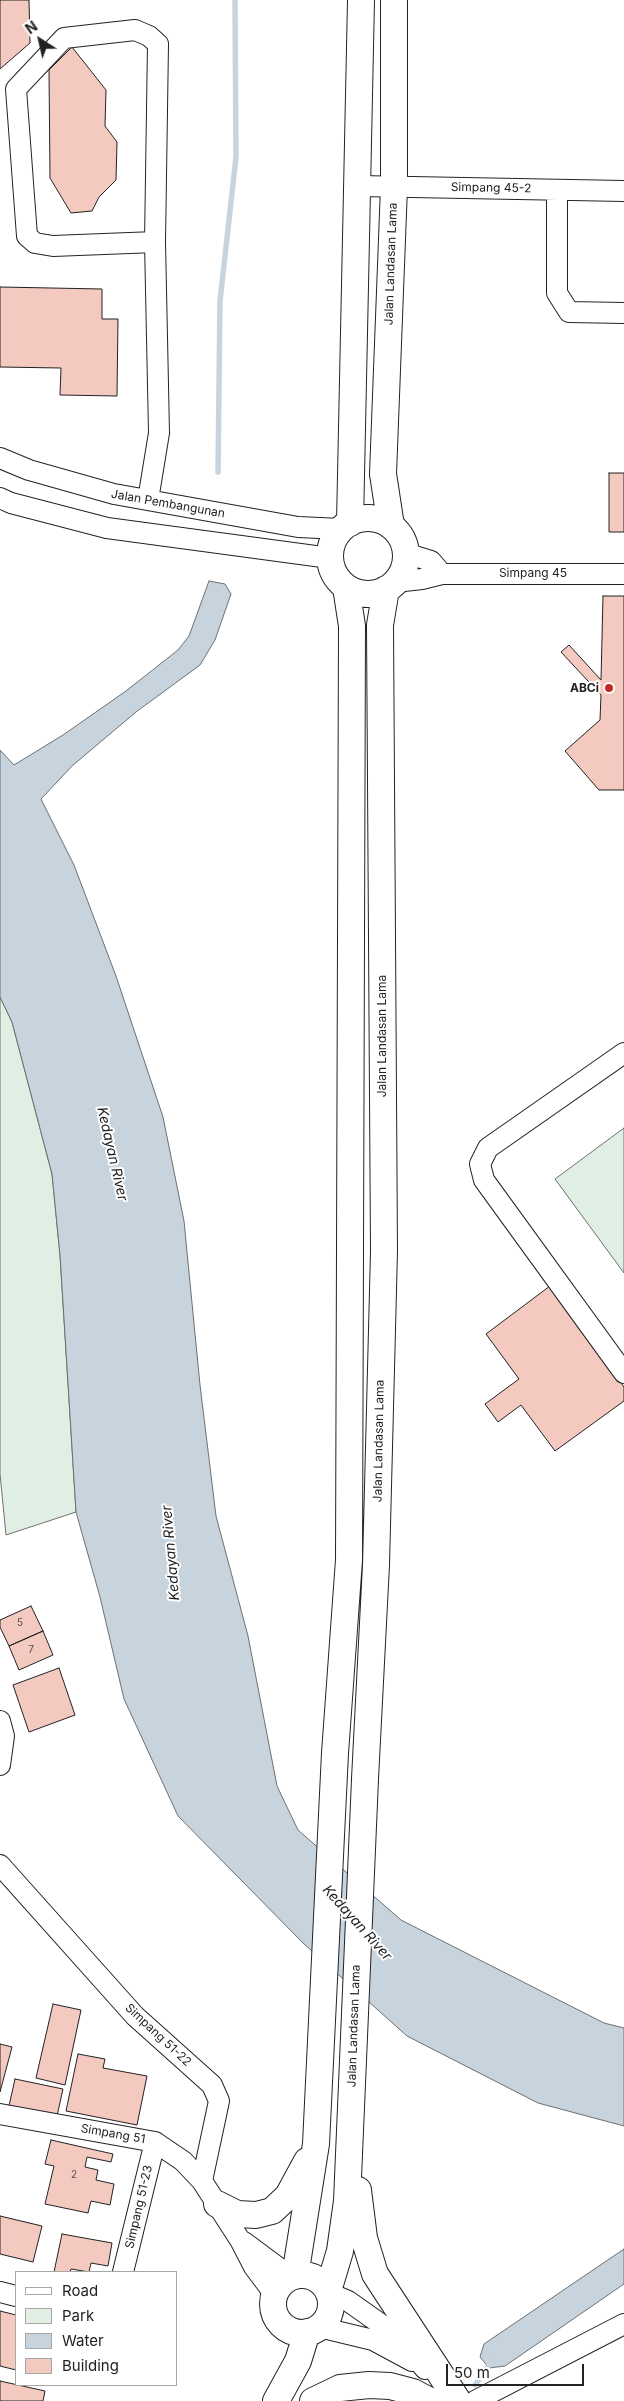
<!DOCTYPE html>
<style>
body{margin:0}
#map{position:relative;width:624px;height:2401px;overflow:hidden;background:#fff;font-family:Inter,sans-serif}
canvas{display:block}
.legend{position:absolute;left:15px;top:2271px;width:162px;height:115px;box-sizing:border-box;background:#fff;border:1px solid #a7a7a7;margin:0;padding:6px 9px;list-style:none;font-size:15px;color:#222}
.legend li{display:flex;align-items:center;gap:10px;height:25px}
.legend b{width:25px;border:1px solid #a7a7a7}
.north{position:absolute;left:15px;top:15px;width:50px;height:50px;-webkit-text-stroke:4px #fff;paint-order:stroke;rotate:325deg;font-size:14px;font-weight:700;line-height:20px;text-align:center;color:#222}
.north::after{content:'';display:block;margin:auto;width:18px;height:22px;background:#222;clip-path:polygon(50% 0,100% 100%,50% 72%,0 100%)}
.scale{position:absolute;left:446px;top:2364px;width:138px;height:22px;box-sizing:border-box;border:2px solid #222;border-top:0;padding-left:6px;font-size:15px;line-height:18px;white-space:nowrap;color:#222;-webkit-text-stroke:4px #fff;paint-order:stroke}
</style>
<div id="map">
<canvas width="624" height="2401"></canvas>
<ul class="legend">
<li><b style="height:6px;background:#fff"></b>Road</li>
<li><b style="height:14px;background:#e0efe3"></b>Park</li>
<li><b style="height:14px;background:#c7d3dd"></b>Water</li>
<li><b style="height:14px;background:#f3c9c0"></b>Building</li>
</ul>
<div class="north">N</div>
<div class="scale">50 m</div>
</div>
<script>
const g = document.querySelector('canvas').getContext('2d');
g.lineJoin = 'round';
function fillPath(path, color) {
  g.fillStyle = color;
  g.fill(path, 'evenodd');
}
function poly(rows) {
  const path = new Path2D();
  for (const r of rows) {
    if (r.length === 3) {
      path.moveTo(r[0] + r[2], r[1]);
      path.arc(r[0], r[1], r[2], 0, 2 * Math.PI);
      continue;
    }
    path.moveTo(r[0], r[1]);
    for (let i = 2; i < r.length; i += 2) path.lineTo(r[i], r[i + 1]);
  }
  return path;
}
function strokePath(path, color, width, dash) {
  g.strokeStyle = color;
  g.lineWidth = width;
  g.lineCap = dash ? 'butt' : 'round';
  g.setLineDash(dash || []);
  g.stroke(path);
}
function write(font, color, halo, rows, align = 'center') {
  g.font = font + ' Inter,sans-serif';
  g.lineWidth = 4;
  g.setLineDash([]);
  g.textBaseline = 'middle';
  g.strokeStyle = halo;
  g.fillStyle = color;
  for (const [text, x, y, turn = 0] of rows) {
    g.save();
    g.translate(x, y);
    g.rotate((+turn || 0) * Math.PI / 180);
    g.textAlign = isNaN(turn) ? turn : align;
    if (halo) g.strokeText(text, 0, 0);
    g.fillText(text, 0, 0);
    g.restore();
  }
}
const green = poly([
 [0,997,12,1022,52,1174,60,1255,76,1512,6,1535,0,1474,0,997],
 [624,1128,624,1273,555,1179,624,1128]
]);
fillPath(green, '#e0efe3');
strokePath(green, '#6f6f6f', 1);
const water = poly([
 [209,581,225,584,231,594,215,640,200,665,136,712,72,766,41,799,74,865,116,976,163,1117,184,1221,200,1385,216,1516,248,1636,277,1786,298,1830,401,1920,604,2023,624,2028,624,2126,538,2103,407,2036,303,1943,178,1816,124,1699,100,1597,76,1512,60,1255,52,1174,12,1022,0,997,0,750,14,765,63,735,126,691,178,650,189,636,209,581],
 [624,2249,624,2284,505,2366,489,2368,480,2357,484,2344,624,2249]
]);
fillPath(water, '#c7d3dd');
strokePath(water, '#6f6f6f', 1);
strokePath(poly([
 [218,472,220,301,236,157,235,0],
 [475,2385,491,2362]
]), '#c7d3dd', 5.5);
const building = poly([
 [0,0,29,0,30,43,0,69,0,0],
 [72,47,106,90,105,126,117,142,116,180,99,197,92,211,71,213,50,178,49,70,72,47],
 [0,287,102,289,102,319,118,319,117,396,60,395,61,368,0,367,0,287],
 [609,473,624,473,624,532,609,532,609,473],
 [603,596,624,596,624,790,599,790,565,751,600,720,601,695,561,652,569,645,601,680,603,596],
 [550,1286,624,1387,624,1401,555,1451,521,1405,498,1422,485,1404,519,1379,486,1334,550,1286],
 [31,1606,43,1631,9,1646,0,1627,0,1620,31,1606],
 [43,1631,53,1655,19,1670,9,1646,43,1631],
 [59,1668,75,1715,29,1732,13,1685,59,1668],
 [53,2004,81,2010,65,2085,36,2078,53,2004],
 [0,2044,12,2047,0,2092,0,2044],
 [78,2054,105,2059,103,2068,147,2076,137,2125,66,2111,78,2054],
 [15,2079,63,2089,57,2116,9,2106,15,2079],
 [51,2140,113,2154,111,2162,87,2157,85,2167,98,2170,96,2180,114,2184,110,2205,91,2201,88,2213,45,2204,54,2166,45,2164,51,2140],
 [0,2216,42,2226,33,2262,0,2254,0,2216],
 [62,2234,112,2243,108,2266,91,2263,89,2272,71,2269,70,2272,54,2272,62,2234],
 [0,2311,16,2315,16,2370,0,2366,0,2311],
 [0,2381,45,2391,43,2401,0,2401,0,2381]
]);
fillPath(building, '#f3c9c0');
strokePath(building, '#222', 1);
const minor = poly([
 [358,186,624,191],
 [557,190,557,293,569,312,624,313],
 [0,458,29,470,114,494,298,527,341,529],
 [0,498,11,503,107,528,330,558],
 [148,500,159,433,155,242,158,44,149,36,135,30,64,38,16,89,27,236,35,243,53,246,155,242],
 [405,553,431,561,442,574],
 [395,582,422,579,442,574,624,574],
 [624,1053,488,1148,480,1164,484,1180,624,1373],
 [0,1721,4,1736,0,1765],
 [0,1865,135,2016,212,2085,219,2101,202,2181],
 [0,2114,155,2142,183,2161,202,2181,240,2240,254,2267,275,2295],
 [244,2242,291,2277],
 [123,2272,155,2142],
 [0,2292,16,2296],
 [329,2293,348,2301,382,2325,402,2341,425,2369],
 [319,2327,373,2340,412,2361],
 [475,2401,624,2324]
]);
const major = poly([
 [368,556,38],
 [350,523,361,0],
 [391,526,383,474,394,187,394,0],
 [358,2190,364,2238,375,2274,458,2401],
 [217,2204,237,2214,256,2215,272,2211,288,2196,307,2161],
 [302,2304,29],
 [295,2276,316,2144,335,1753,349,1560,352,626,346,587],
 [328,2291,340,2251,347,2201,365,1779,376,1565,384,1251,380,625,386,589],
 [276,2401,298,2361,307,2332],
 [313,2401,340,2388,369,2385,390,2386,413,2392,430,2401]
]);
strokePath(minor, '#222', 22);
strokePath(major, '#222', 28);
strokePath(minor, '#fff', 20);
strokePath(major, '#fff', 26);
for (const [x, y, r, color] of [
 [609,688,5,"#c62828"]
]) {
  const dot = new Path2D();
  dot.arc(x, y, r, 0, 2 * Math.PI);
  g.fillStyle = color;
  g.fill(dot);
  strokePath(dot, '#fff', 2);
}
write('10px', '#564c4a', null, [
 ["5",20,1623],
 ["7",31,1650],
 ["2",74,2175]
]);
write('12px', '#222', '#fff', [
 ["Simpang 45-2",491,188,1],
 ["Jalan Landasan Lama",391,264,-88],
 ["Jalan Pembangunan",168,504,10],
 ["Simpang 45",533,573],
 ["Jalan Landasan Lama",382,1036,-90],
 ["Jalan Landasan Lama",379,1441,-89],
 ["Jalan Landasan Lama",354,2026,-88],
 ["Simpang 51-22",158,2035,43],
 ["Simpang 51",113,2134,10],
 ["Simpang 51-23",139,2207,-77]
]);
write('bold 12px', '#222', '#fff', [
 ["ABCi",599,688]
], 'right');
write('italic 14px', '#222', '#fff', [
 ["Kedayan River",112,1154,77],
 ["Kedayan River",171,1553,-95],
 ["Kedayan River",357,1923,48]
]);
</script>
